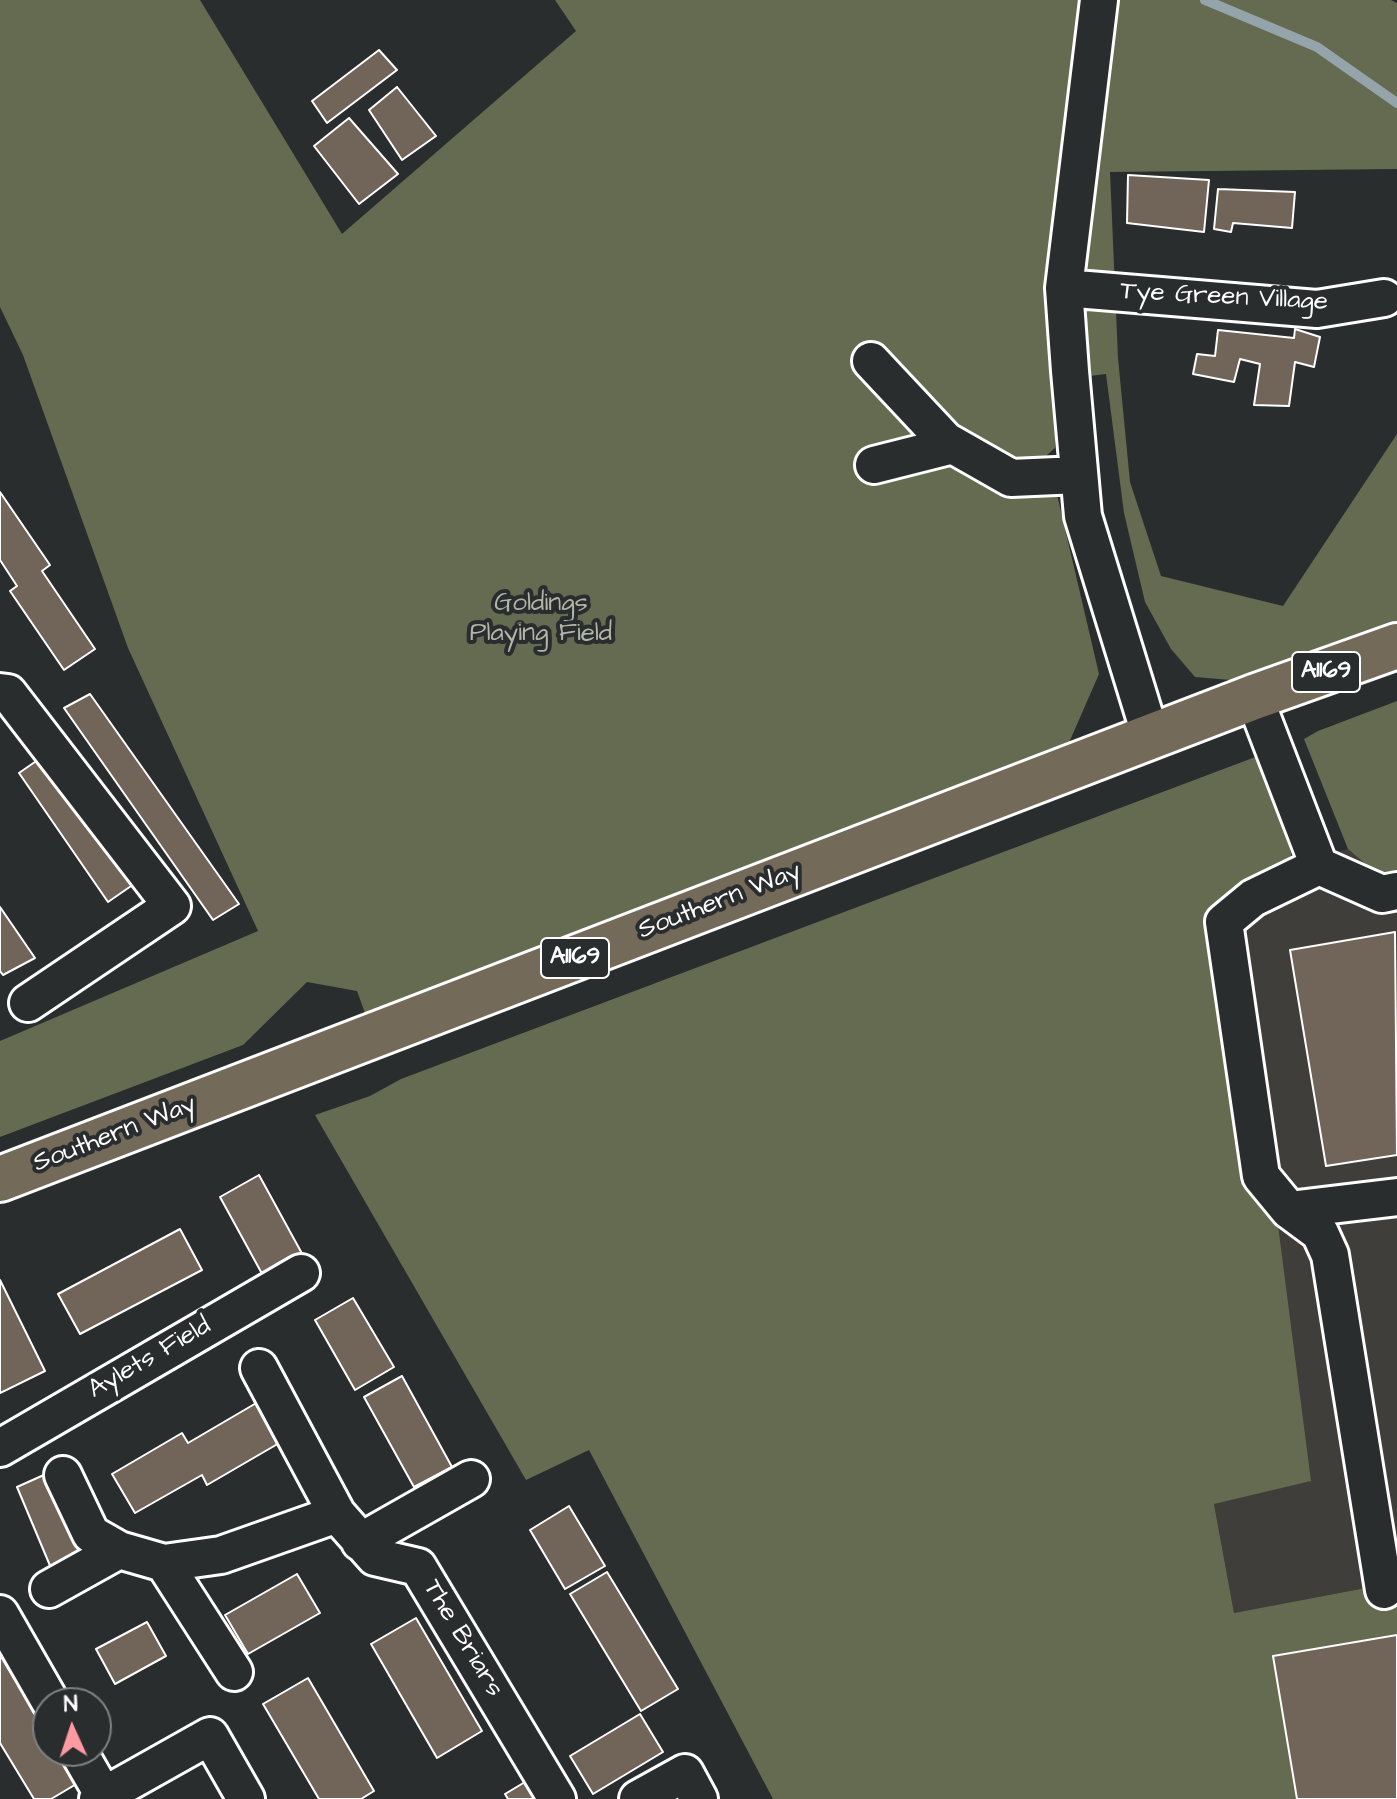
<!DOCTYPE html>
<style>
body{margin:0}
#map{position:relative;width:1397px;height:1799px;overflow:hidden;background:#2a2d2e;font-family:"Architects Daughter",sans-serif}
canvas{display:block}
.north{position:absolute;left:32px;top:1687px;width:80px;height:80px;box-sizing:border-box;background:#2a2d2e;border:2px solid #7f8182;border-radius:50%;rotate:357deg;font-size:22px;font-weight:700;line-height:32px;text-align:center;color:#fff}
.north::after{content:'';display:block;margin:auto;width:28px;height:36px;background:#ff9aa2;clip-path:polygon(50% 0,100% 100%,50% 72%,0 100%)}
</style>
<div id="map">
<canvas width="1397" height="1799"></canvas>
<div class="north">N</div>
</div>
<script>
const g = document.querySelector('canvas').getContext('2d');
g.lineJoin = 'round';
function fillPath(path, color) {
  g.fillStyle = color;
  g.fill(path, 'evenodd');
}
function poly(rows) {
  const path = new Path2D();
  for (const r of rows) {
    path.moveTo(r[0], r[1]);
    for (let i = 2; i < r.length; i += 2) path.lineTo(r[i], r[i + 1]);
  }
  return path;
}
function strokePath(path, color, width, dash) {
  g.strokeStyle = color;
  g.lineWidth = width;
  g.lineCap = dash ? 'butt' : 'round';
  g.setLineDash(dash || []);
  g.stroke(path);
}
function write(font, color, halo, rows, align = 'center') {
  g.font = font + ' "Architects Daughter",sans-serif';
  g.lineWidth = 8;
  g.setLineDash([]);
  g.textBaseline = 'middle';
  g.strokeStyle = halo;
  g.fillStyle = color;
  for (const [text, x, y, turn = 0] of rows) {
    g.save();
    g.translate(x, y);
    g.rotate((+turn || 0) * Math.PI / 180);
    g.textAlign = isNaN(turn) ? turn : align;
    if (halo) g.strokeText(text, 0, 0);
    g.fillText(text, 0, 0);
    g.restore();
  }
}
fillPath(poly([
 [1348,849,1379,876,1397,872,1397,1582,1234,1613,1214,1503,1310,1481,1222,941,1292,865]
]), '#3f3e3b');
fillPath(poly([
 [0,0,200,0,342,234,576,31,555,0,1391,0,1397,3,1397,169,1110,172,1118,358,1130,482,1161,576,1283,606,1397,434,1397,627,1243,681,1195,677,1171,649,1145,602,1124,513,1106,374,1056,380,1055,448,1030,470,1055,486,1099,674,1068,745,365,1013,357,991,307,982,243,1045,0,1137,0,1041,258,931,128,648,23,355,0,307],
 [1397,701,1397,872,1379,876,1348,849,1304,739,1318,731],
 [1258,756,1291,852,1292,865,1236,900,1311,1481,1214,1504,1234,1613,1397,1582,1397,1799,773,1799,589,1450,526,1480,315,1115,370,1096,401,1079]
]), '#646b50');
strokePath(poly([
 [1205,0,1317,47,1397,103]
]), '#95a3ab', 10);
const building = poly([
 [379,50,397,70,327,123,312,101,379,50],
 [397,87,436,136,402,160,369,110,397,87],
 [349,118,398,174,359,204,314,146,349,118],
 [1128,175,1209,180,1204,232,1127,223,1128,175],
 [1218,189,1295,192,1292,228,1233,223,1231,232,1214,229,1218,189],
 [1295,329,1320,337,1314,367,1295,362,1289,406,1254,405,1260,364,1240,359,1234,382,1193,374,1197,354,1215,356,1218,330,1294,338,1295,329],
 [0,492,50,565,42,571,95,649,64,670,10,591,17,586,0,560,0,492],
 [90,694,239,904,213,920,64,708,90,694],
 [42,757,134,884,108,902,19,773,42,757],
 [0,907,35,958,3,975,0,971,0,907],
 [1395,932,1397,1155,1326,1166,1290,950,1395,932],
 [259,1175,305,1259,266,1281,220,1197,259,1175],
 [180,1229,202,1270,80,1334,58,1294,180,1229],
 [0,1280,45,1371,0,1393,0,1280],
 [353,1298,394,1367,355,1390,315,1320,353,1298],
 [402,1376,452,1467,414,1487,364,1397,402,1376],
 [258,1402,281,1442,207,1485,202,1475,135,1513,112,1474,182,1433,188,1443,258,1402],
 [46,1474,81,1556,51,1568,17,1487,46,1474],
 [569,1506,605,1566,565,1589,530,1530,569,1506],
 [607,1572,678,1689,641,1711,570,1594,607,1572],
 [297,1574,320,1613,248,1654,225,1615,297,1574],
 [416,1618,482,1731,437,1758,371,1644,416,1618],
 [147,1622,166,1656,115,1684,96,1649,147,1622],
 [1397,1635,1397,1799,1297,1799,1273,1656,1397,1635],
 [0,1655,48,1734,48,1751,58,1751,78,1783,51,1799,34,1799,0,1743,0,1655],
 [308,1678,374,1791,361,1799,319,1799,263,1704,308,1678],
 [640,1714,663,1752,593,1794,570,1756,640,1714],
 [530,1779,542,1799,508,1799,505,1794,530,1779]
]);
fillPath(building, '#716458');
strokePath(building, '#fff', 2);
const minor = poly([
 [1099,0,1064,288,1070,371,1083,516,1151,737],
 [1064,288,1317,309,1384,298],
 [871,361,946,441,1011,478,1079,475],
 [874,465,953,445],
 [0,692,8,693,172,906,28,1003],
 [1254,697,1319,866,1382,894,1397,891],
 [1319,866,1253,898,1224,922,1261,1176,1289,1210,1320,1233,1330,1255,1384,1590],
 [1289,1210,1397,1197],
 [259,1368,337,1514],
 [0,1448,301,1273],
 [63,1475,91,1534,119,1550,164,1563,221,1555,337,1514,375,1557,418,1567,557,1799],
 [360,1542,471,1479],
 [164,1563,234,1672],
 [49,1589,119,1550],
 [0,1614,51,1703],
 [78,1751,104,1796],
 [98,1799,210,1736,246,1799],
 [638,1799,685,1773,699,1799]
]);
const major = poly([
 [0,1179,1254,697,1397,646]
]);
strokePath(minor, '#fff', 42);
strokePath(major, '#fff', 50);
strokePath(minor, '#2a2d2e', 36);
strokePath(major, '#746a5a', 44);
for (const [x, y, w] of [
 [1326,672,68],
 [575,958,68]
]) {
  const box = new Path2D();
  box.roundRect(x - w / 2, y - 20, w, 40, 6);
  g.fillStyle = '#2a2d2e';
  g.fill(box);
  strokePath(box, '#fff', 2);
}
write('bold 24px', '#fff', null, [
 ["A1169",1326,672],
 ["A1169",575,958]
]);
write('26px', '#fff', '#2a2d2e', [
 ["Tye Green Village",1224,298,3],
 ["Southern Way",720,902,-21],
 ["Southern Way",115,1135,-21],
 ["Aylets Field",150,1359,-30],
 ["The Briars",462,1639,59]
]);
write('26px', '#b2b5a8', '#2a2d2e', [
 ["Goldings",541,605],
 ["Playing Field",541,635]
]);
</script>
